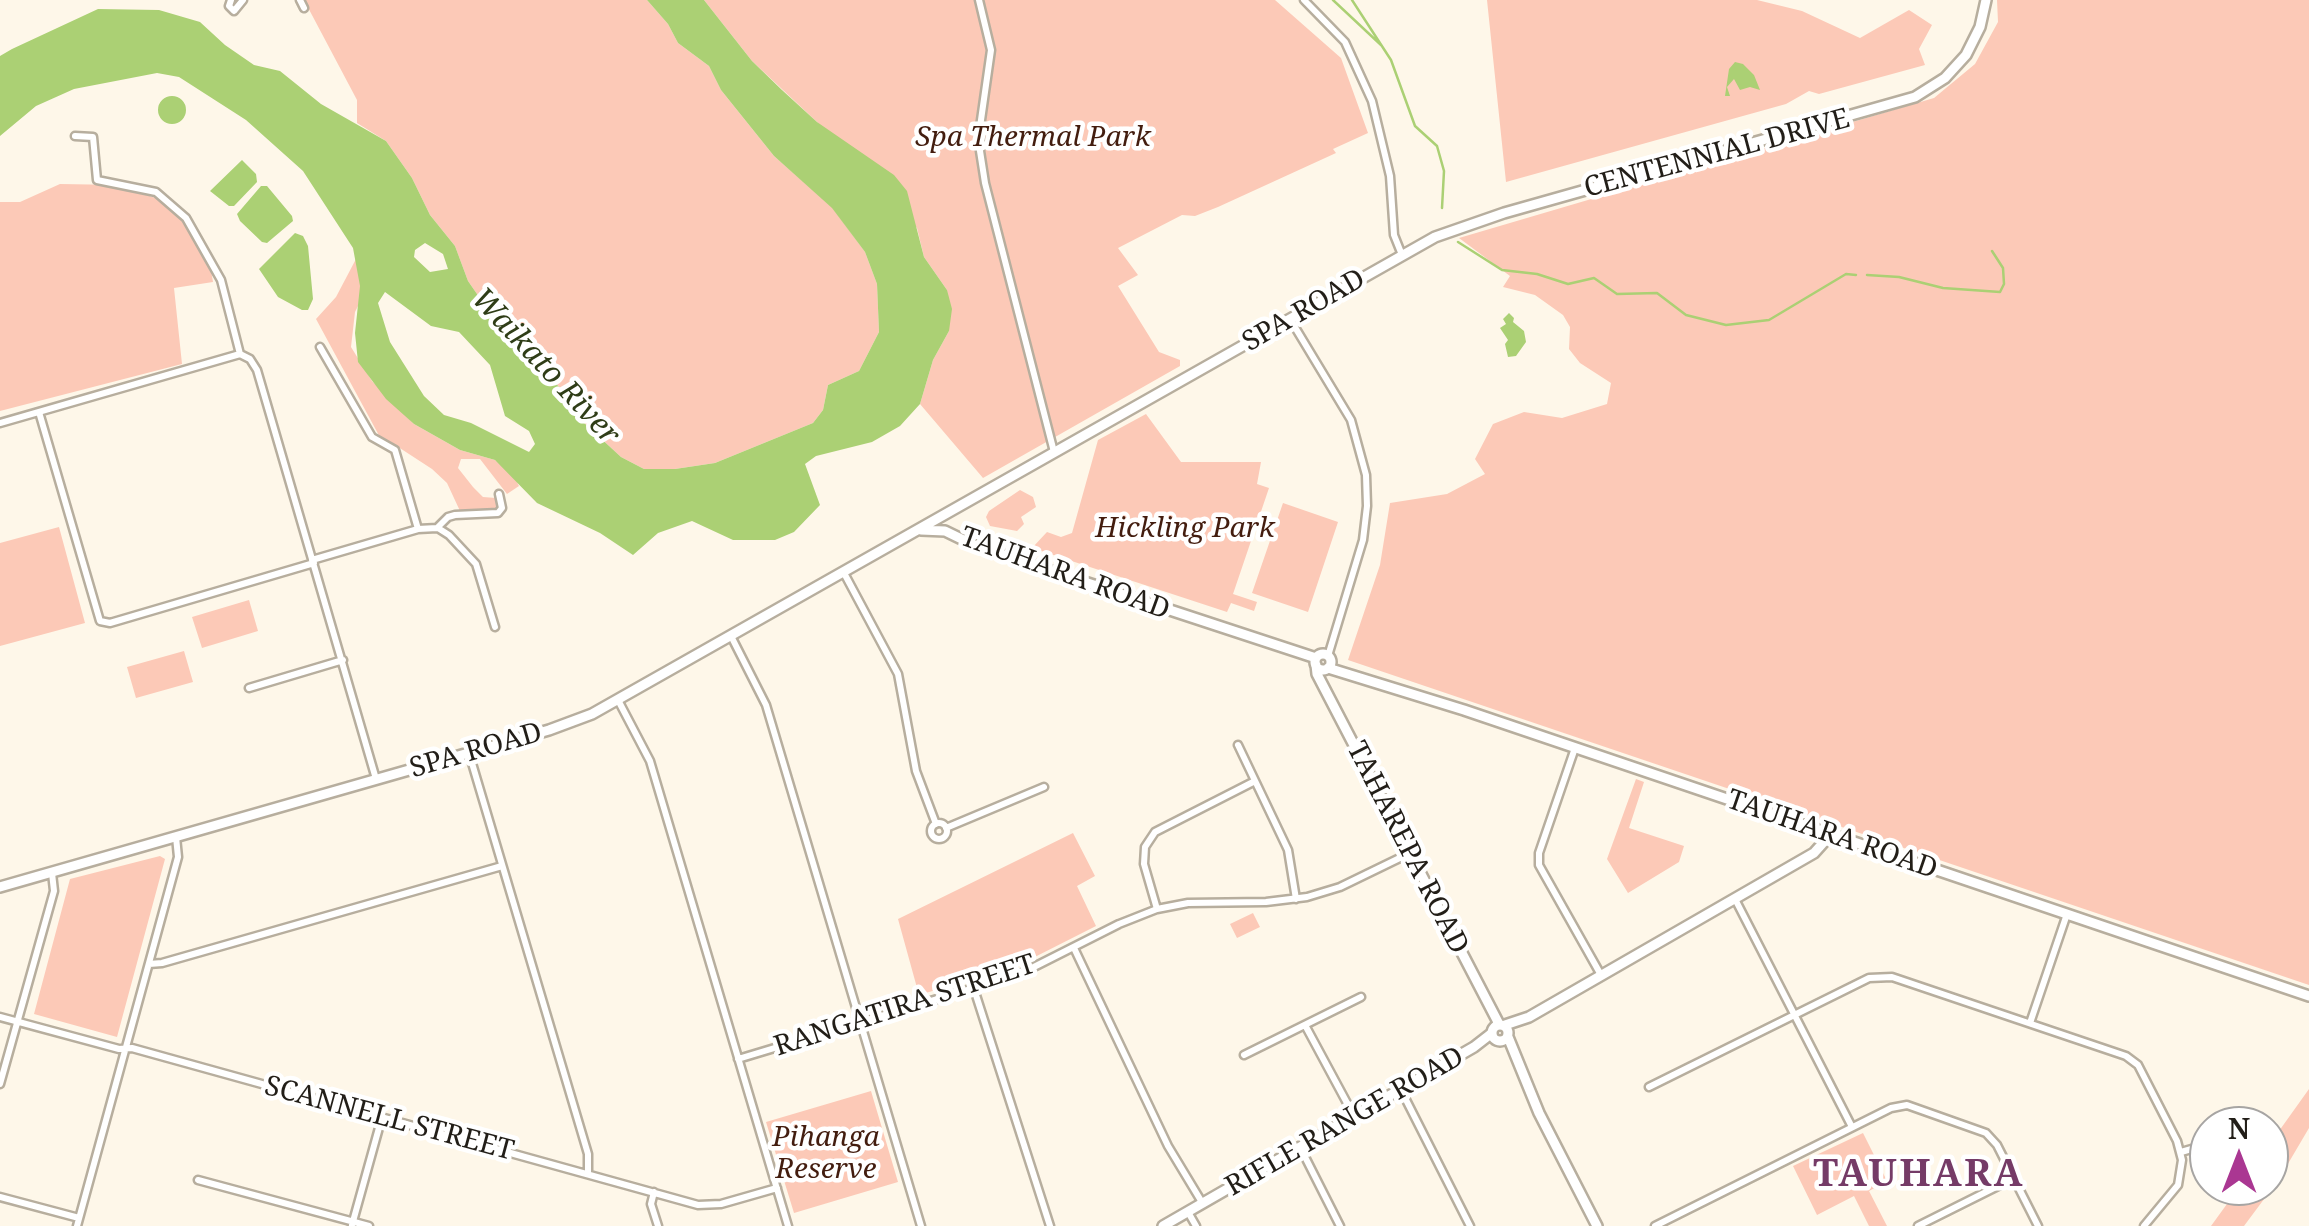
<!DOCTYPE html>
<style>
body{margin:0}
#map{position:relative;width:2309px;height:1226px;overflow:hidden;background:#fef7e9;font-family:"Noto Serif",serif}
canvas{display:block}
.north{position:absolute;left:2189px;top:1106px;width:100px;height:100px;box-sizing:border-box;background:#fff;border:2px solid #a7a5a3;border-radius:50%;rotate:0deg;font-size:28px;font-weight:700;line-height:40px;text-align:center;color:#221e18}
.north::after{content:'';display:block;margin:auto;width:35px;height:45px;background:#aa3792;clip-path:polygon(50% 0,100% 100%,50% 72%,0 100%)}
</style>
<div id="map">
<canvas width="2309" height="1226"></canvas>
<div class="north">N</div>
</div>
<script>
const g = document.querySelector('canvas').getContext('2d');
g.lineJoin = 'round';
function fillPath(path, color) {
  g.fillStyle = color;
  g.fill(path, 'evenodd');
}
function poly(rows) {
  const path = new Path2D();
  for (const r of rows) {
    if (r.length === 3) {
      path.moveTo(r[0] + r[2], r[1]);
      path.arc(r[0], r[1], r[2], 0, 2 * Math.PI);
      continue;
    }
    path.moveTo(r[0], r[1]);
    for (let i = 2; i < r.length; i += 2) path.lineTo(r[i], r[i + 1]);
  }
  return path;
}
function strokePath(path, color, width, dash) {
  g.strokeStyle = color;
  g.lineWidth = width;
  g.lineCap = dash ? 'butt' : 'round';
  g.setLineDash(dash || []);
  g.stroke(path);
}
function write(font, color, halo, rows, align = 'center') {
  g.font = font + ' "Noto Serif",serif';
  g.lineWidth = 9;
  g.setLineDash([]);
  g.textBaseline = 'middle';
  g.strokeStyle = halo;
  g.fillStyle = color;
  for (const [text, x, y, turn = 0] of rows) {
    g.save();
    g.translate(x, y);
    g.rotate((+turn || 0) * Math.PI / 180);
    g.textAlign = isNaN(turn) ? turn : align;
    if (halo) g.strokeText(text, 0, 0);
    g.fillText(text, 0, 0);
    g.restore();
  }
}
fillPath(poly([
 [304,0,647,0,668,24,678,43,709,66,721,90,774,156,832,207,865,252,877,284,879,332,859,371,828,385,823,410,813,423,715,463,675,469,644,469,621,457,582,421,541,361,495,320,468,281,455,246,430,215,412,178,386,141,357,123,357,100],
 [704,0,1275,0,1341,58,1368,133,1333,149,1336,153,1218,207,1195,216,1182,215,1118,248,1138,275,1118,286,1159,352,1180,360,1180,366,983,478,920,404,933,360,949,331,947,290,924,257,917,228,817,122,752,61],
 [1487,0,1757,0,1802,11,1860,38,1909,10,1932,25,1919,49,1925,65,1819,94,1809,91,1786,104,1506,182],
 [1997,0,2309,0,2309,985,1348,660,1380,565,1390,503,1447,494,1485,474,1475,459,1493,424,1524,412,1562,418,1607,404,1611,383,1580,363,1569,349,1570,327,1563,315,1535,295,1503,287,1510,276,1459,238,1934,98,1975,64,1998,22],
 [60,184,120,185,158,199,182,218,211,270,213,282,174,288,182,364,0,411,0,202,20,202],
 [356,259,363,296,355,312,351,347,372,381,414,424,460,450,495,460,514,476,519,486,507,494,480,459,461,459,458,468,473,487,483,497,496,498,498,507,495,510,460,511,447,483,432,469,389,441,382,441,316,319,336,297],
 [1146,414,1181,462,1261,462,1257,484,1269,488,1233,594,1257,602,1254,611,1231,603,1227,612,1032,548,1047,532,1061,537,1072,533,1098,440],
 [1020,490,1033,497,1036,507,1021,517,1024,524,1017,531,990,526,986,517,989,511],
 [1283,503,1338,522,1308,612,1252,593],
 [59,527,85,623,0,646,0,543],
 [249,600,258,631,202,648,192,617],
 [184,651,193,682,136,698,127,667],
 [1636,779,1644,782,1629,828,1684,846,1679,862,1628,893,1607,859],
 [1073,833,1095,876,1077,886,1096,926,1019,965,919,995,898,919],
 [160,856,165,859,117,1037,34,1014,70,879],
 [1253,913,1260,927,1237,938,1230,924],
 [2309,1089,2309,1128,2279,1179,2244,1226,2211,1226,2240,1186,2269,1186,2269,1145],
 [871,1091,898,1182,794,1213,766,1122],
 [1863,1133,1887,1181,1869,1191,1887,1226,1869,1226,1854,1196,1817,1215,1793,1166]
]), '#fcc9b7');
fillPath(poly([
 [647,0,704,0,752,61,782,90,817,122,894,175,907,191,924,257,947,290,952,309,949,331,933,360,920,404,900,426,872,442,816,456,805,464,820,505,794,532,775,540,733,540,692,521,658,533,633,555,600,533,537,503,495,460,460,450,414,424,386,399,358,362,355,333,360,286,353,248,303,171,246,120,179,77,157,73,74,89,36,106,0,136,0,56,12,49,98,9,159,10,200,22,225,45,254,65,280,71,321,104,386,141,412,178,430,215,455,246,468,281,495,320,541,361,582,421,621,457,644,469,675,469,715,463,813,423,823,410,828,385,859,371,879,332,877,284,865,252,832,208,774,156,721,90,709,66,678,43,668,24],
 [425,243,443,254,448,269,430,272,414,257,415,250],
 [385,292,431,326,459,332,490,365,505,416,529,431,535,444,529,452,471,423,444,415,424,396,390,342,378,303],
 [1735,62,1743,64,1754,75,1760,90,1750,87,1740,90,1734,79,1727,87,1730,96,1725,96,1729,69],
 [172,110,14],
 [242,160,256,174,257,182,234,206,229,206,210,191],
 [261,186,267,186,292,216,293,221,267,243,262,242,240,221,237,214],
 [295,233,303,236,308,246,313,299,308,310,302,310,278,297,259,269],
 [1509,313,1514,318,1513,322,1524,331,1526,342,1516,356,1508,357,1505,344,1508,340,1500,328,1506,324,1503,319]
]), '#abd074');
strokePath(poly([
 [1333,0,1381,45],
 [1352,0,1391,60,1415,126,1437,146,1444,171,1442,208],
 [1458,242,1502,270,1537,274,1568,284,1594,278,1617,294,1657,293,1686,315,1726,325,1769,320,1846,274,1856,275],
 [1867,275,1899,277,1943,288,2000,292,2004,284,2003,268,1992,251]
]), '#abd074', 2.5);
const street = poly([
 [231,0,229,6,234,11,243,0],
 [300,0,304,8],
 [979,0,991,50,980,127,980,151,985,183,1054,452],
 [1304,0,1345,42,1372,101,1390,176,1394,235,1402,255],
 [75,136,93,137,97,180,156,192,186,218,221,280,240,354],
 [1290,319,1351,420,1366,475,1367,506,1363,540,1328,656],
 [320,347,372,437,395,450,418,529],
 [240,354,250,359,257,370,376,779],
 [39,412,100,621,110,623,314,563],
 [0,423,240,354],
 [437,528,448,517,455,515,498,513,502,508,499,494],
 [438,528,449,535,476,564,495,627],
 [312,560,418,529,437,528],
 [844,573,898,674,916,771,936,824],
 [731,636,766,705,921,1226],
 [249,688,343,660],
 [618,700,650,761,788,1226],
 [1238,745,1288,850,1296,899],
 [1575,748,1539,853,1539,865,1601,975],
 [469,753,588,1154,588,1173],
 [939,831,8],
 [946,828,1044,787],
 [1735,899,1852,1127],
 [1157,909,1144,864,1145,847,1155,832,1255,781],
 [1074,948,1168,1146,1203,1204],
 [149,964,162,963,502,866],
 [974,989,1050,1226],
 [0,1017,119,1049,132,1048,698,1205,721,1204,777,1188],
 [2030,1023,2067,914],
 [1305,1025,1354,1116],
 [1244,1055,1361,997],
 [738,1059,1020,974,1119,924,1157,909,1188,903,1266,902,1307,897,1340,887,1410,853],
 [0,1084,54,891,52,873],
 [1649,1087,1869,978,1892,977,2126,1056,2138,1065,2177,1141,2182,1160,2178,1185,2144,1226],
 [1401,1090,1470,1226],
 [1300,1147,1340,1226],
 [2181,1152,2209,1144],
 [198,1180,369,1226],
 [654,1192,651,1204,658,1226],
 [0,1197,79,1218],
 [1188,1212,1196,1226],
 [352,1225,382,1117],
 [77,1226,178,857,176,837],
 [1655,1226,1891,1108,1907,1105,1986,1133,1997,1145,2038,1226],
 [1918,1226,2014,1178]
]);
const secondary = poly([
 [921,530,945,531,978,547,1316,658],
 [1323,662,8],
 [1316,665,1317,674,1499,1024],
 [1328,668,1464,710,2309,996],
 [0,887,549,730,592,714,1435,237,1504,213,1915,97,1945,78,1966,55,1980,27,1986,0],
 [1500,1033,8],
 [1505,1025,1529,1017,1814,853,1831,834],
 [1508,1037,1539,1113,1597,1226],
 [1163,1226,1474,1047,1492,1033]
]);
strokePath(street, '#b7ae9e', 11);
strokePath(secondary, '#b7ae9e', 14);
strokePath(street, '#fff', 6);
strokePath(secondary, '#fff', 9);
write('italic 28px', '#431d0f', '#fff', [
 ["Spa Thermal Park",1033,138],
 ["Hickling Park",1185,529],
 ["Pihanga",826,1138],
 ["Reserve",826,1170]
]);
write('28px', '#221e18', '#fff', [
 ["CENTENNIAL DRIVE",1717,154,-15],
 ["SPA ROAD",1304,311,-30],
 ["TAUHARA ROAD",1065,574,20],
 ["SPA ROAD",476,751,-16],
 ["TAUHARA ROAD",1832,835,19],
 ["TAHAREPA ROAD",1407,848,63],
 ["RANGATIRA STREET",905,1006,-18],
 ["SCANNELL STREET",389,1119,15],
 ["RIFLE RANGE ROAD",1345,1122,-30]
]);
write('italic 30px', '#2f3d17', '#fff', [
 ["Waikato River",545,367,47]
]);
g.letterSpacing = '2.5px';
write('bold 38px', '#753b67', '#fff', [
 ["TAUHARA",1919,1175]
]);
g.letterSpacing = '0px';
</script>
